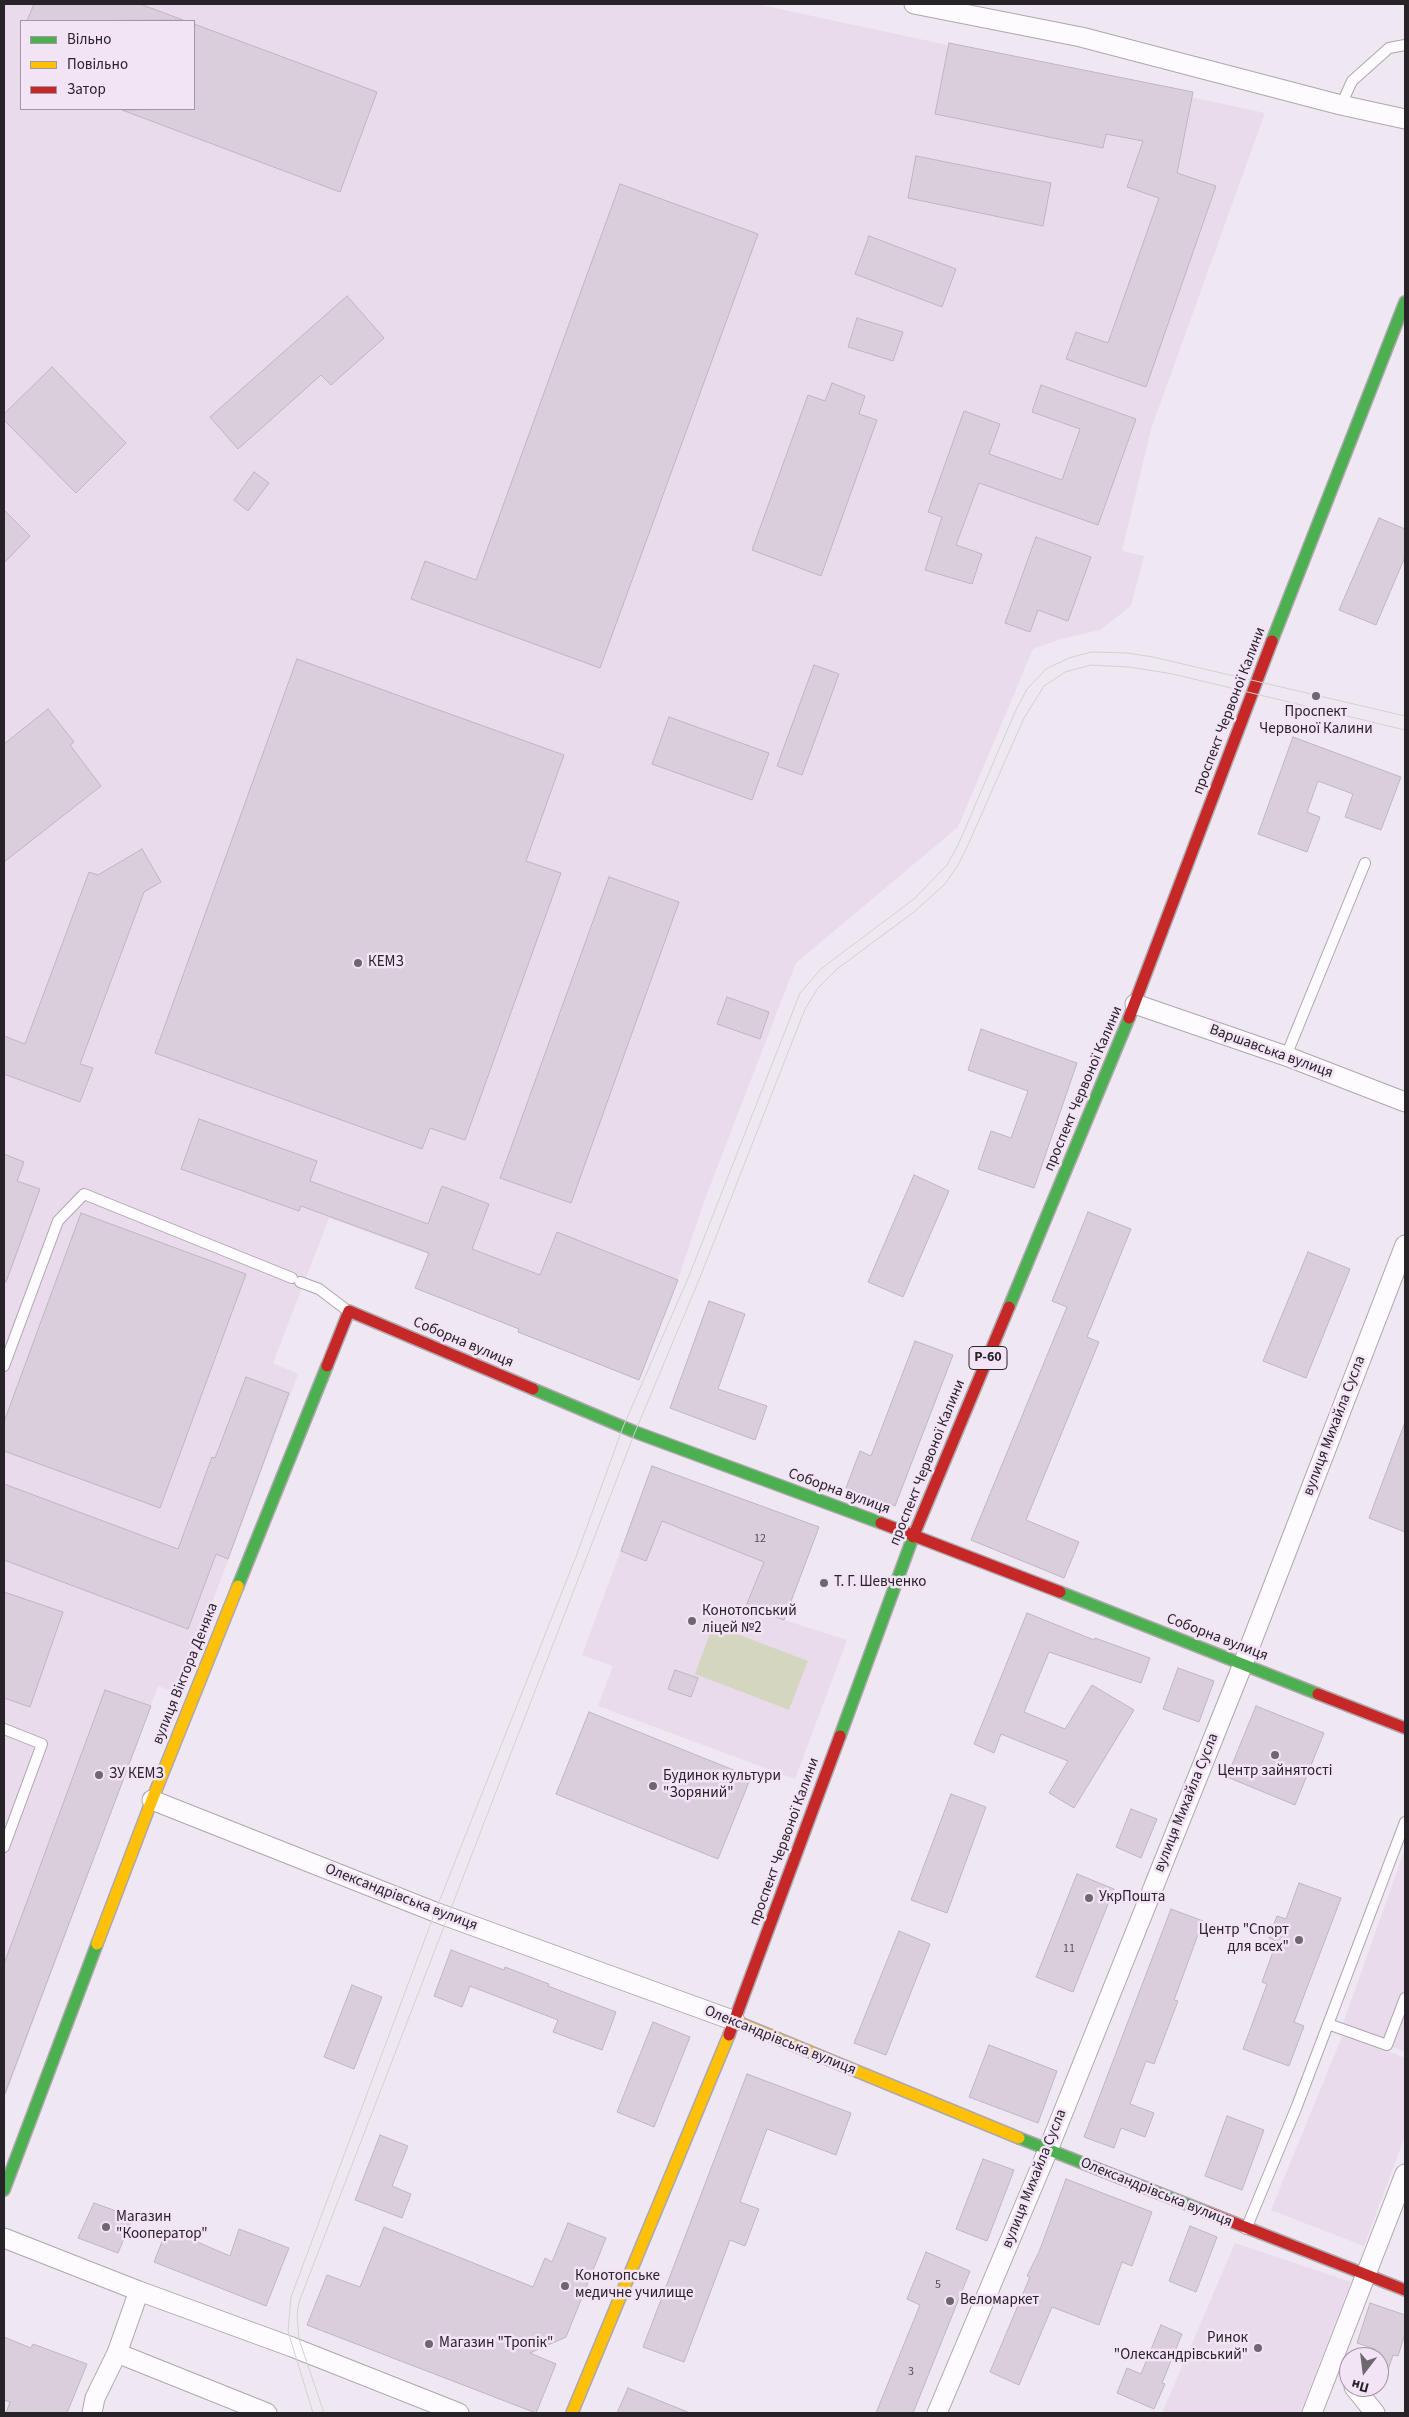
<!DOCTYPE html>
<meta charset="utf-8">
<style>
body{margin:0}
#map{position:relative;width:1409px;height:2417px;overflow:hidden;background:#efe7f1;font-family:"Source Sans 3",sans-serif}
canvas{display:block}
.frame{position:absolute;inset:0;border:5px solid #282229;pointer-events:none}
.legend{position:absolute;left:20px;top:20px;width:175px;height:90px;box-sizing:border-box;background:#f2e3f5;border:1px solid #a196a3;margin:0;padding:6px 9px;list-style:none;font-size:15px;color:#282229}
.legend li{display:flex;align-items:center;gap:10px;height:25px}
.legend b{width:25px;border:1px solid #a196a3}
.north{position:absolute;left:1339px;top:2347px;width:50px;height:50px;box-sizing:border-box;background:#f2e3f5;border:1px solid #a196a3;border-radius:50%;rotate:195deg;font-size:14px;font-weight:700;line-height:20px;text-align:center;color:#282229}
.north::after{content:'';display:block;margin:auto;width:18px;height:22px;background:#6e676f;clip-path:polygon(50% 0,100% 100%,50% 72%,0 100%)}
</style>
<div id="map">
<canvas width="1409" height="2417"></canvas>
<div class="frame"></div>
<ul class="legend">
<li><b style="height:6px;background:#4caf50"></b>Вільно</li>
<li><b style="height:6px;background:#ffc107"></b>Повільно</li>
<li><b style="height:6px;background:#c62828"></b>Затор</li>
</ul>
<div class="north">Пн</div>
</div>
<script>
const g = document.querySelector('canvas').getContext('2d');
g.lineJoin = 'round';
function fillPath(path, color) {
  g.fillStyle = color;
  g.fill(path, 'evenodd');
}
function poly(rows) {
  const path = new Path2D();
  for (const r of rows) {
    path.moveTo(r[0], r[1]);
    for (let i = 2; i < r.length; i += 2) path.lineTo(r[i], r[i + 1]);
  }
  return path;
}
function strokePath(path, color, width, dash) {
  g.strokeStyle = color;
  g.lineWidth = width;
  g.lineCap = dash ? 'butt' : 'round';
  g.setLineDash(dash || []);
  g.stroke(path);
}
function write(font, color, halo, rows, align = 'center') {
  g.font = font + ' "Source Sans 3",sans-serif';
  g.lineWidth = 5;
  g.setLineDash([]);
  g.textBaseline = 'middle';
  g.strokeStyle = halo;
  g.fillStyle = color;
  for (const [text, x, y, turn = 0] of rows) {
    g.save();
    g.translate(x, y);
    g.rotate((+turn || 0) * Math.PI / 180);
    g.textAlign = isNaN(turn) ? turn : align;
    if (halo) g.strokeText(text, 0, 0);
    g.fillText(text, 0, 0);
    g.restore();
  }
}
fillPath(poly([
 [4,4,756,4,1265,113,1151,429,1122,551,1144,556,1131,606,1100,630,1061,639,1033,649,958,827,796,963,705,1199,678,1279,639,1380,518,1332,525,1314,510,1308,504,1323,415,1288,428,1254,329,1218,273,1363,298,1374,178,1693,158,1686,4,2100],
 [21,21,194,21,194,109,21,109],
 [652,1466,819,1527,784,1620,847,1640,795,1779,598,1706,613,1666,582,1655],
 [1405,1849,1405,2052,1342,2026],
 [1343,2034,1405,2058,1405,2136,1364,2246,1271,2210],
 [1235,2243,1351,2282,1300,2413,1162,2413]
]), '#e9dbec');
fillPath(poly([
 [713,1625,808,1661,789,1710,695,1674]
]), '#d5d6bf');
const building = poly([
 [34,4,140,4,183,20,27,21,34,4],
 [194,24,377,92,340,192,122,110,194,109,194,24],
 [949,43,1193,92,1177,173,1216,186,1146,387,1066,359,1076,332,1108,343,1159,198,1127,187,1143,141,1106,134,1103,148,935,114,949,43],
 [916,156,1051,183,1043,226,908,198,916,156],
 [620,184,758,234,600,668,411,599,425,561,476,580,620,184],
 [869,236,956,269,942,307,855,274,869,236],
 [347,296,384,338,331,385,321,375,238,449,210,417,347,296],
 [857,318,903,332,893,361,848,347,857,318],
 [52,367,126,443,76,493,4,420,4,414,52,367],
 [832,383,865,396,859,414,877,420,821,576,752,550,808,395,825,401,832,383],
 [1041,385,1136,419,1098,525,979,483,956,545,982,554,972,584,925,570,942,517,928,512,964,411,1000,424,989,454,1062,480,1080,429,1032,412,1041,385],
 [254,472,269,483,248,511,234,500,254,472],
 [4,510,30,536,4,563,4,510],
 [1379,518,1405,529,1405,557,1376,625,1339,610,1379,518],
 [1036,537,1091,557,1068,621,1038,610,1030,632,1005,623,1036,537],
 [297,659,564,755,526,861,561,873,465,1140,430,1128,422,1149,155,1053,297,659],
 [814,665,839,674,802,775,777,766,814,665],
 [48,709,74,742,70,745,101,786,4,862,4,744,48,709],
 [669,717,769,753,752,800,652,764,669,717],
 [1293,737,1401,777,1381,830,1345,817,1353,794,1318,781,1307,812,1320,817,1307,852,1258,834,1293,737],
 [142,849,161,882,144,892,80,1064,93,1068,80,1102,4,1074,4,1036,25,1044,89,872,98,875,142,849],
 [609,877,679,902,571,1203,500,1178,609,877],
 [727,997,769,1012,760,1039,717,1024,727,997],
 [981,1029,1077,1063,1034,1188,978,1169,991,1131,1011,1138,1028,1091,968,1070,981,1029],
 [199,1119,317,1161,310,1181,428,1224,442,1186,489,1204,472,1249,540,1275,557,1232,678,1280,639,1380,518,1332,519,1329,415,1288,429,1253,301,1206,299,1211,181,1169,199,1119],
 [4,1154,24,1162,17,1181,40,1189,6,1282,4,1282,4,1154],
 [914,1175,949,1191,903,1297,868,1282,914,1175],
 [1088,1212,1131,1229,1087,1337,1099,1342,1026,1520,1079,1542,1064,1578,971,1540,1067,1307,1052,1301,1088,1212],
 [81,1213,246,1274,160,1508,4,1451,4,1422,81,1213],
 [1308,1252,1350,1269,1306,1378,1263,1361,1308,1252],
 [709,1301,745,1314,718,1389,767,1406,755,1440,670,1408,709,1301],
 [915,1341,953,1355,895,1506,846,1488,860,1451,871,1456,915,1341],
 [246,1377,289,1393,228,1559,216,1554,188,1629,4,1560,4,1484,178,1549,212,1457,215,1458,246,1377],
 [1404,1425,1405,1425,1405,1532,1369,1518,1404,1425],
 [652,1466,819,1527,784,1620,746,1606,764,1562,662,1521,646,1561,621,1551,652,1466],
 [4,1592,63,1612,30,1707,4,1698,4,1592],
 [1027,1613,1094,1640,1095,1638,1150,1658,1141,1683,1049,1652,1024,1712,1065,1729,1092,1685,1134,1710,1074,1808,1049,1793,1068,1761,1001,1734,994,1753,974,1744,1027,1613],
 [1178,1668,1214,1681,1199,1722,1163,1709,1178,1668],
 [675,1670,698,1678,691,1697,668,1689,675,1670],
 [105,1690,151,1706,4,2096,4,1964,105,1690],
 [1256,1706,1324,1733,1295,1805,1227,1777,1256,1706],
 [589,1712,751,1777,718,1859,556,1794,589,1712],
 [951,1794,986,1807,947,1913,911,1900,951,1794],
 [1131,1809,1157,1819,1141,1858,1116,1847,1131,1809],
 [1077,1874,1114,1889,1073,1992,1036,1977,1077,1874],
 [1299,1883,1341,1898,1294,2022,1304,2026,1289,2066,1243,2049,1267,1984,1262,1982,1277,1941,1269,1938,1277,1916,1286,1919,1299,1883],
 [1171,1909,1203,1921,1174,2000,1178,2001,1154,2064,1146,2061,1130,2104,1154,2113,1145,2137,1121,2128,1114,2148,1084,2137,1171,1909],
 [899,1931,930,1944,886,2055,854,2043,899,1931],
 [451,1950,504,1970,505,1967,549,1984,548,1986,616,2012,602,2050,553,2032,558,2020,470,1986,462,2007,434,1996,451,1950],
 [352,1985,382,1997,354,2069,324,2057,352,1985],
 [653,2022,690,2037,654,2127,617,2112,653,2022],
 [989,2045,1057,2071,1038,2123,969,2097,989,2045],
 [747,2074,851,2113,836,2155,767,2129,740,2202,759,2209,745,2246,730,2240,684,2362,643,2347,747,2074],
 [1227,2116,1264,2130,1242,2190,1205,2176,1227,2116],
 [380,2135,408,2146,392,2186,411,2194,402,2218,355,2200,380,2135],
 [983,2159,1014,2170,987,2241,956,2229,983,2159],
 [1066,2179,1152,2212,1132,2266,1122,2262,1099,2325,1052,2307,1019,2385,990,2372,1030,2277,1027,2276,1039,2252,1066,2179],
 [94,2203,133,2217,118,2253,78,2238,94,2203],
 [568,2223,606,2238,566,2337,530,2353,556,2364,536,2413,307,2325,327,2275,360,2287,384,2227,533,2287,545,2258,552,2262,568,2223],
 [1190,2226,1217,2237,1196,2292,1169,2281,1190,2226],
 [167,2229,230,2256,239,2229,289,2248,266,2306,154,2262,167,2229],
 [926,2252,970,2271,913,2413,876,2413,920,2305,907,2299,926,2252],
 [1370,2303,1405,2315,1405,2334,1398,2356,1393,2355,1382,2388,1379,2388,1379,2357,1373,2357,1375,2349,1357,2343,1370,2303],
 [1161,2325,1182,2334,1162,2383,1165,2384,1154,2409,1117,2393,1127,2368,1141,2374,1161,2325],
 [4,2337,31,2348,33,2344,87,2364,67,2413,6,2413,10,2402,4,2400,4,2337],
 [628,2388,690,2413,617,2413,628,2388]
]);
fillPath(building, '#dacedc');
strokePath(building, '#beb7bf', 1);
const lane = poly([
 [1341,105,1352,81,1389,48,1405,45],
 [1286,1056,1365,863],
 [300,1282,319,1289,348,1311],
 [4,1366,58,1221,84,1194,292,1278],
 [4,1729,42,1744,4,1847],
 [1328,2024,1387,2045,1405,1998],
 [1246,2229,1297,2106,1405,1822]
]);
const street = poly([
 [914,4,1081,37,1341,105,1405,119],
 [1135,1004,1286,1056,1405,1102],
 [152,1800,435,1912,735,2021],
 [4,2238,139,2291,117,2353,267,2413],
 [139,2291,292,2347,459,2413],
 [1354,2387,1375,2413],
 [92,2413,95,2398,117,2353],
 [937,2413,1048,2150,1243,1664,1405,1245],
 [1312,2413,1405,2174]
]);
const fast = poly([
 [1272,641,1405,302],
 [1009,1307,1129,1018],
 [533,1389,635,1432,881,1523],
 [238,1586,327,1366],
 [1060,1592,1318,1694],
 [840,1736,913,1537],
 [1019,2138,1207,2212],
 [4,2190,97,1944]
]);
const slow = poly([
 [97,1944,152,1800,238,1586],
 [735,2021,1019,2138],
 [572,2413,729,2035]
]);
const jam = poly([
 [1129,1018,1272,641],
 [327,1366,349,1311,533,1389],
 [881,1523,1060,1592],
 [913,1537,1009,1307],
 [1318,1694,1405,1728],
 [729,2035,840,1736],
 [1207,2212,1405,2290]
]);
strokePath(lane, '#aea7af', 12);
strokePath(street, '#aea7af', 21);
strokePath(fast, '#aea7af', 14);
strokePath(slow, '#aea7af', 14);
strokePath(jam, '#aea7af', 14);
strokePath(lane, '#fdfbfd', 10);
strokePath(street, '#fdfbfd', 19);
strokePath(fast, '#4caf50', 11);
strokePath(slow, '#ffc107', 11);
strokePath(jam, '#c62828', 11);
strokePath(poly([
 [313,2413,288,2331,291,2297,435,1912,577,1554,623,1427,689,1276,800,993,822,968,914,899,947,865,959,843,1015,712,1027,689,1046,669,1069,658,1091,652,1127,653,1153,657,1405,716],
 [324,2413,299,2339,297,2315,299,2302,635,1432,699,1280,805,1009,818,988,837,969,914,912,945,884,958,865,968,845,1024,718,1044,686,1065,672,1091,665,1129,667,1173,674,1405,730]
]), '#d3d1d3', 1);
for (const [x, y, r, color] of [
 [1316,696,5,"#6e676f"],
 [358,963,5,"#6e676f"],
 [824,1583,5,"#6e676f"],
 [692,1621,5,"#6e676f"],
 [1275,1755,5,"#6e676f"],
 [99,1775,5,"#6e676f"],
 [653,1786,5,"#6e676f"],
 [1089,1898,5,"#6e676f"],
 [1299,1940,5,"#6e676f"],
 [106,2227,5,"#6e676f"],
 [565,2286,5,"#6e676f"],
 [950,2301,5,"#6e676f"],
 [429,2344,5,"#6e676f"],
 [1258,2348,5,"#6e676f"]
]) {
  const dot = new Path2D();
  dot.arc(x, y, r, 0, 2 * Math.PI);
  g.fillStyle = color;
  g.fill(dot);
  strokePath(dot, '#f2e3f5', 2);
}
write('12px', '#564e57', null, [
 ["12",760,1539],
 ["11",1069,1949],
 ["5",938,2285],
 ["3",911,2372]
]);
for (const [x, y, w] of [
 [988,1358,38]
]) {
  const box = new Path2D();
  box.roundRect(x - w / 2, y - 11.5, w, 23, 4);
  g.fillStyle = '#f2e3f5';
  g.fill(box);
  strokePath(box, '#282229', 1);
}
write('bold 14px', '#282229', null, [
 ["Р-60",988,1358]
]);
write('15px', '#282229', '#f2e3f5', [
 ["проспект Червоної Калини",1230,711,-69],
 ["Варшавська вулиця",1271,1052,20],
 ["проспект Червоної Калини",1084,1089,-67],
 ["Соборна вулиця",463,1343,23],
 ["вулиця Михайла Сусла",1335,1426,-69],
 ["проспект Червоної Калини",928,1463,-68],
 ["Соборна вулиця",839,1492,20],
 ["Соборна вулиця",1217,1638,21],
 ["вулиця Віктора Деняка",186,1674,-68],
 ["вулиця Михайла Сусла",1187,1803,-68],
 ["проспект Червоної Калини",785,1842,-70],
 ["Олександрівська вулиця",401,1898,21],
 ["Олександрівська вулиця",780,2041,22],
 ["вулиця Михайла Сусла",1035,2179,-68],
 ["Олександрівська вулиця",1156,2193,22]
]);
write('15px', '#282229', '#f2e3f5', [
 ["Проспект",1316,713,"center"],
 ["Червоної Калини",1316,730,"center"],
 ["КЕМЗ",368,963],
 ["Т. Г. Шевченко",834,1583],
 ["Конотопський",702,1612],
 ["ліцей №2",702,1629],
 ["Центр зайнятості",1275,1772,"center"],
 ["ЗУ КЕМЗ",109,1775],
 ["Будинок культури",663,1777],
 ["\"Зоряний\"",663,1794],
 ["УкрПошта",1099,1898],
 ["Центр \"Спорт",1289,1931,"right"],
 ["для всех\"",1289,1948,"right"],
 ["Магазин",116,2218],
 ["\"Кооператор\"",116,2235],
 ["Конотопське",575,2277],
 ["медичне училище",575,2294],
 ["Веломаркет",960,2301],
 ["Ринок",1248,2339,"right"],
 ["\"Олександрівський\"",1248,2356,"right"],
 ["Магазин \"Тропік\"",439,2344]
], 'left');
</script>
